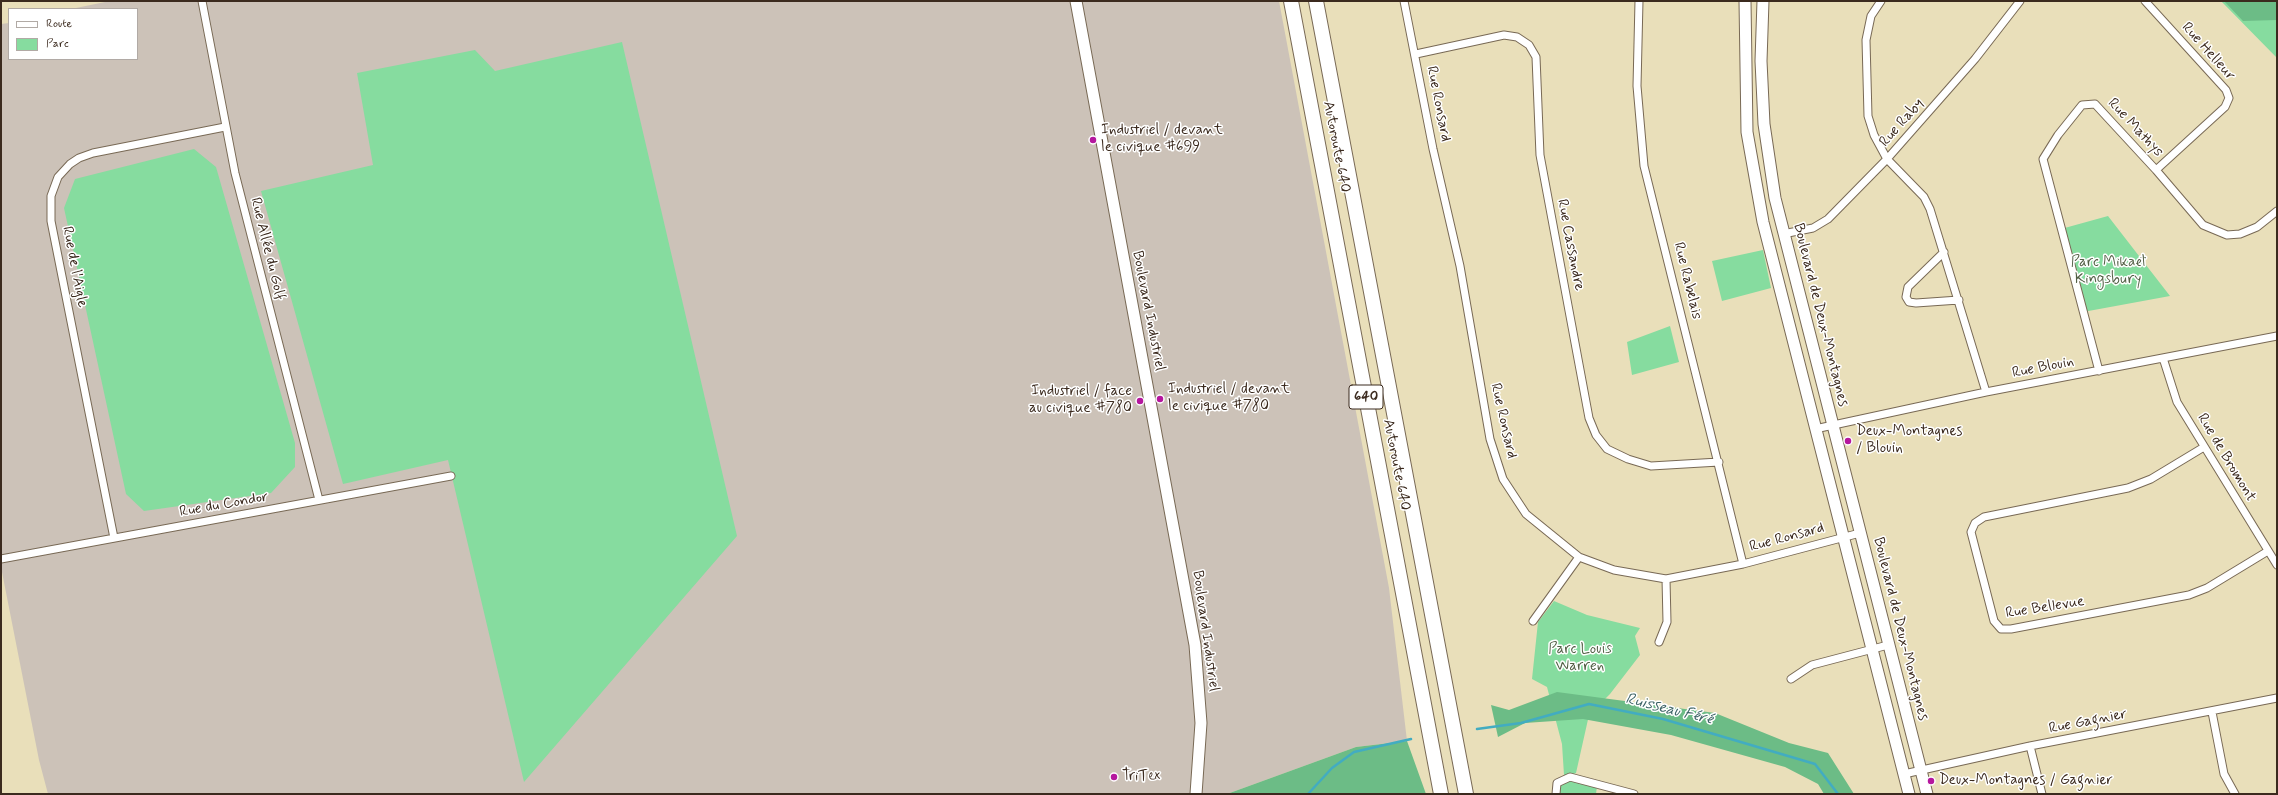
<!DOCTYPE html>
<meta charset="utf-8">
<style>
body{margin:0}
#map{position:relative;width:2278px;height:795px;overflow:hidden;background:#e9dfba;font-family:Mynerve,sans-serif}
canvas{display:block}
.frame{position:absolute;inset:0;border:2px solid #3b2a1e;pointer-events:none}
.legend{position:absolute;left:8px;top:8px;width:130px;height:52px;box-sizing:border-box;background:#fff;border:1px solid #b1aaa5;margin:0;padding:5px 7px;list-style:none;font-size:12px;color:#3b2a1e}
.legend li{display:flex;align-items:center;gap:8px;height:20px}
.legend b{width:20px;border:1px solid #b1aaa5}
</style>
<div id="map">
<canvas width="2278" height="795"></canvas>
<div class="frame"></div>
<ul class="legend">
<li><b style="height:5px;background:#fff"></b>Route</li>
<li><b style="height:11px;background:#86dc9f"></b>Parc</li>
</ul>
</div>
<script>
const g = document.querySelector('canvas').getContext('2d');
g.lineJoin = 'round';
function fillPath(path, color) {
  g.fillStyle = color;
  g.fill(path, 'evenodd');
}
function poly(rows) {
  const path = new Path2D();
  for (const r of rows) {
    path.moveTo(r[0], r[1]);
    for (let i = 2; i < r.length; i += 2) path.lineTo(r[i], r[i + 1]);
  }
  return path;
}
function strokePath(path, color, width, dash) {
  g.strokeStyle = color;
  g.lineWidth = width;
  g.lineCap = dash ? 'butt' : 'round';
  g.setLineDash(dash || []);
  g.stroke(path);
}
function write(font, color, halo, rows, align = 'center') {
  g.font = font + ' Mynerve,sans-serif';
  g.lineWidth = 3;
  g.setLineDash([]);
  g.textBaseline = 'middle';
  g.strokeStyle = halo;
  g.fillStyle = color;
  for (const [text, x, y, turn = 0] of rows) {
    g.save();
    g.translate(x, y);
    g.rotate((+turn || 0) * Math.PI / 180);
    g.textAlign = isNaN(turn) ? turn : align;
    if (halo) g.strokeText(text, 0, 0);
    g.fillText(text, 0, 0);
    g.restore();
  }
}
fillPath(poly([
 [110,1,1279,1,1389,588,1407,741,1356,747,1227,794,48,794,39,760,1,567,1,24,9,23,9,59,137,59,137,9,71,9]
]), '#ccc2b8');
fillPath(poly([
 [2221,1,2277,1,2277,58],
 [622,42,737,536,524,782,448,460,343,484,261,191,373,165,357,73,475,50,495,71],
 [194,149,216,167,295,443,295,467,271,493,144,511,126,494,64,208,75,179],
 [2108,216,2170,296,2083,312,2061,229],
 [1763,250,1771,288,1722,301,1712,261],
 [1670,326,1679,362,1632,375,1627,342],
 [1554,601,1587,615,1640,628,1635,636,1640,655,1610,694,1589,715,1576,773,1569,776,1564,775,1562,744,1547,687,1532,679,1538,622],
 [1570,777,1597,786,1596,794,1556,794,1557,783]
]), '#86dc9f');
fillPath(poly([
 [2224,1,2277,1,2277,20,2243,21],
 [1557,692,1715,713,1789,743,1828,753,1854,794,1824,794,1818,784,1785,767,1671,735,1583,719,1525,723,1498,737,1491,705,1509,710],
 [1407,741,1426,794,1227,794,1356,747]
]), '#6cbc86');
strokePath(poly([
 [1477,729,1521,723,1589,704,1663,719,1815,764,1838,794],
 [1308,794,1332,768,1354,752,1411,739]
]), '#42acc1', 2.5);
const street = poly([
 [202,1,235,173,319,500],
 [1404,1,1433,149,1460,266,1490,439,1503,479,1526,514,1579,557,1614,570,1666,579,1743,564,1860,533],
 [1639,1,1637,86,1644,166,1743,564],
 [1881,1,1871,16,1866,40,1868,116,1874,135,1887,159,1924,197,1930,209,1986,392],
 [2145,1,2226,90,2229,98,2225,107,2156,170],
 [1416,54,1504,35,1517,37,1529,45,1536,57,1540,155,1589,418,1596,435,1607,449,1628,459,1651,466,1719,462],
 [1783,234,1813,228,1828,219,1887,159,1975,59,2020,1],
 [1944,252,1908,287,1906,297,1909,302,1916,303,1959,300],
 [2163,358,2177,402,2277,565],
 [2099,371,2043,159,2058,135,2082,105,2095,104,2156,170,2203,225,2227,235,2240,234,2257,227,2277,211],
 [1815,429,1986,392,2277,336],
 [2204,447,2151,479,2128,488,1984,517,1975,523,1971,532,1994,621,2001,629,2011,629,2189,595,2207,588,2268,551],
 [114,538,51,221,51,196,58,177,70,164,79,158,93,153,225,127],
 [1,559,451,476],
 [1533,621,1579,557],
 [1659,642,1667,622,1666,579],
 [1791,679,1812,665,1888,645],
 [2212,712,2224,774,2235,794],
 [2030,746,2042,794],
 [1904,774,2030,746,2277,698],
 [1556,794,1557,783,1570,777,1634,794]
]);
const secondary = poly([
 [1076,1,1195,645,1201,723,1196,794],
 [1745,1,1747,132,1763,222,1909,794],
 [1763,1,1761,61,1764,124,1775,198,1927,794]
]);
const highway = poly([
 [1291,1,1441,794],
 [1316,1,1466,794]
]);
strokePath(street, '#786955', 9);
strokePath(secondary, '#786955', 13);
strokePath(highway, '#786955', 16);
strokePath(street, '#fff', 7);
strokePath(secondary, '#fff', 11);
strokePath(highway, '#fff', 14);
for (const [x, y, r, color] of [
 [1093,140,4,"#b5179e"],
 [1160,399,4,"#b5179e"],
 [1140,401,4,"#b5179e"],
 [1848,441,4,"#b5179e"],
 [1114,777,4,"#b5179e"],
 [1931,781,4,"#b5179e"]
]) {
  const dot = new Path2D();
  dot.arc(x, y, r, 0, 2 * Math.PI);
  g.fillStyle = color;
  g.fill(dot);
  strokePath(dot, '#fff', 1.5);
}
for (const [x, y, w] of [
 [1366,397,34]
]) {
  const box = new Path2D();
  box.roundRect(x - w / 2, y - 12, w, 24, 3);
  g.fillStyle = '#fff';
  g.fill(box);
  strokePath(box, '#3b2a1e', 1);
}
write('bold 14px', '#3b2a1e', null, [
 ["640",1366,397]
]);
write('15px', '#3b2a1e', '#fff', [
 ["Rue Helleur",2208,52,48],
 ["Rue Ronsard",1438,104,79],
 ["Rue Raby",1902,123,-49],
 ["Rue Mathys",2135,128,47],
 ["Autoroute 640",1336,147,79],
 ["Rue Cassandre",1570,245,79],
 ["Rue Allée du Golf",267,249,76],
 ["Rue de l'Aigle",74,267,79],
 ["Rue Rabelais",1687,281,76],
 ["Boulevard Industriel",1148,311,79],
 ["Boulevard de Deux-Montagnes",1820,315,76],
 ["Rue Blouin",2043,368,-11],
 ["Rue Ronsard",1503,421,77],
 ["Rue de Bromont",2226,458,59],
 ["Autoroute 640",1396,465,79],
 ["Rue du Condor",224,505,-10],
 ["Rue Ronsard",1787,538,-15],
 ["Rue Bellevue",2045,608,-9],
 ["Boulevard de Deux-Montagnes",1900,629,76],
 ["Boulevard Industriel",1205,631,82],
 ["Rue Gagnier",2088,722,-11]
]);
write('15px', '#3b2a1e', '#fff', [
 ["Industriel / devant",1101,131],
 ["le civique #699",1101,148],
 ["Industriel / devant",1168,390],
 ["le civique #780",1168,407],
 ["Industriel / face",1132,392,"right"],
 ["au civique #780",1132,409,"right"],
 ["Deux-Montagnes",1856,432],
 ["/ Blouin",1856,449],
 ["TriTex",1122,777],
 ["Deux-Montagnes / Gagnier",1939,781]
], 'left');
write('15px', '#525f45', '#fff', [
 ["Parc Mikaël",2108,263],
 ["Kingsbury",2108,280],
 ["Parc Louis",1580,650],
 ["Warren",1580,667]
]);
write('italic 16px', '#3e6467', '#fff', [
 ["Ruisseau Féré",1669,710,14]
]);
</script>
